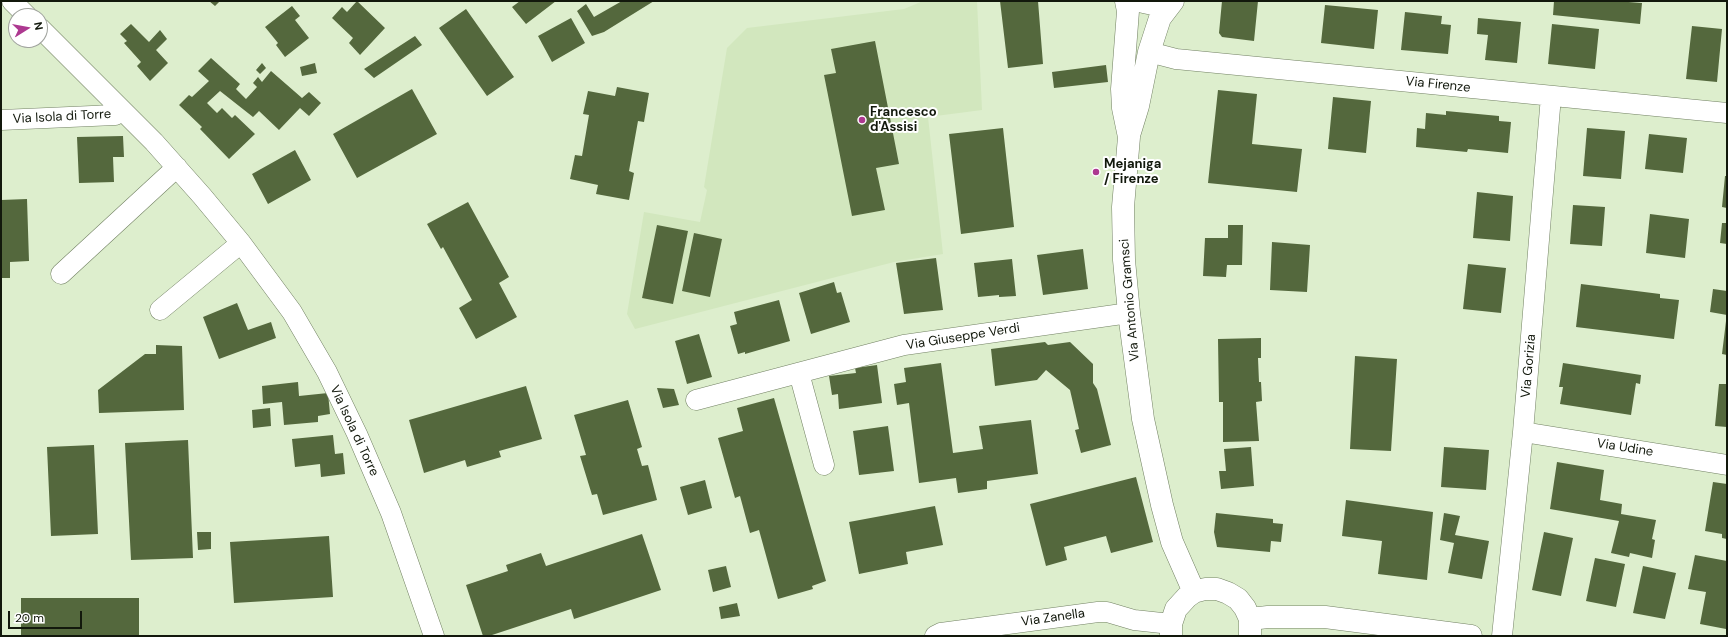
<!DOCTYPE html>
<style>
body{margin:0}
#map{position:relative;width:1728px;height:637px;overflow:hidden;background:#ddeecd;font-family:"DM Sans",sans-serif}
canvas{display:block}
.frame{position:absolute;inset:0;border:2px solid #12180c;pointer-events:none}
.north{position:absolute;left:8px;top:8px;width:40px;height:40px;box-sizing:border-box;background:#fff;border:1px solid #a0a39e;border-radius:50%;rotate:79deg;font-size:11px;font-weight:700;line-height:16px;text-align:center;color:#12180c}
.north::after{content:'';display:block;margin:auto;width:14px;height:18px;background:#ad3890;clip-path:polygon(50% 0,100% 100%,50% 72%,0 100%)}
.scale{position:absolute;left:8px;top:611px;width:74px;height:18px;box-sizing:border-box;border:2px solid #12180c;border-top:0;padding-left:5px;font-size:12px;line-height:14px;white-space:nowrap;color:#12180c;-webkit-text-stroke:3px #fff;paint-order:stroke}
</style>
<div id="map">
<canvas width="1728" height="637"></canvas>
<div class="frame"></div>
<div class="north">N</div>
<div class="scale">20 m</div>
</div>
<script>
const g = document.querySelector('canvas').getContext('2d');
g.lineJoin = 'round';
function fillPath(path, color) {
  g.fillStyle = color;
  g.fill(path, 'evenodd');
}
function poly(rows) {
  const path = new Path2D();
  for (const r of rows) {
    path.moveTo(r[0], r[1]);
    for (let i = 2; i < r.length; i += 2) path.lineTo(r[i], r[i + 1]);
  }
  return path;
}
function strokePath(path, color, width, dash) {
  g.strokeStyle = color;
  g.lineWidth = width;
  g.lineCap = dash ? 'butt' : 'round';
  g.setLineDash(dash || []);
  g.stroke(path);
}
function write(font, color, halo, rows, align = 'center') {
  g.font = font + ' "DM Sans",sans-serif';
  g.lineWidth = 4;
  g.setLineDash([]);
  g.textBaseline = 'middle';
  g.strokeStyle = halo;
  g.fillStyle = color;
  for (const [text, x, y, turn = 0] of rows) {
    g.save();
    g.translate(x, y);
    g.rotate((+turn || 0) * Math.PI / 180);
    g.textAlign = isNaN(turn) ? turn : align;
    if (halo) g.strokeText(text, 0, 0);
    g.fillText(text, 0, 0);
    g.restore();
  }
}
fillPath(poly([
 [923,1,977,1,982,110,928,117,943,254,894,262,635,329,627,314,644,212,700,222,707,190,704,187,727,48,747,28,904,9]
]), '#d2e7be');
fillPath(poly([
 [209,1,220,1,215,6],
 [357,1,385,28,360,55,349,43,353,38,332,18,342,7,347,12],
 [520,1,556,1,526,24,512,7],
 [622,1,654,1,604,32,592,36,577,11,586,4,594,17],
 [1000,1,1038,1,1043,64,1008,68],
 [1222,1,1258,1,1254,41,1222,37,1219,33],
 [1554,1,1615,1,1642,3,1640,24,1553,15],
 [1325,5,1378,10,1374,49,1321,43],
 [292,6,300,16,295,20,309,38,285,57,276,45,278,43,265,27],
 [466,9,514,77,487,96,439,28],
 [1405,12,1442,16,1441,24,1451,25,1448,54,1401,50],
 [571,18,585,43,552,62,538,36],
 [1478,18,1521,22,1517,63,1485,60,1488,35,1477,34],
 [131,24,149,42,160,30,167,39,156,50,168,63,150,81,137,66,141,62,124,43,127,41,120,34],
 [1552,24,1599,29,1595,69,1548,64],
 [1692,26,1722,29,1717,82,1686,79],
 [415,36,422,45,374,78,364,69],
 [875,41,899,164,876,168,885,210,852,216,824,75,836,73,831,49],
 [211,58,240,84,236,89,246,99,257,87,253,83,258,77,262,82,271,71,302,98,309,92,321,103,309,116,300,108,279,130,259,111,253,117,220,91,207,103,217,113,222,108,232,118,235,115,255,134,229,159,200,129,202,127,179,105,189,95,192,97,209,81,198,71],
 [262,63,266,68,260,74,256,70],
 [315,63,317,73,302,76,300,67],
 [1106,65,1108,82,1054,88,1052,72],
 [617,87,649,93,644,122,638,121,629,171,634,173,629,200,596,194,598,185,570,179,575,155,582,156,589,115,583,114,588,91,615,96],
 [412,89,437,134,357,178,333,134],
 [1218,90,1257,94,1252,144,1302,149,1297,192,1208,183],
 [1333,97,1371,101,1366,153,1328,149],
 [1446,111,1499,116,1499,121,1511,122,1508,153,1468,149,1467,152,1416,147,1417,128,1425,129,1426,113,1446,115],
 [1003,128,1014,227,961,234,949,134],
 [1587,128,1625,131,1621,179,1583,176],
 [1649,134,1687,138,1683,173,1645,169],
 [123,136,124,157,113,157,114,182,79,183,77,137],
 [295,150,311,180,268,204,252,174],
 [1725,176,1727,176,1727,208,1722,207],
 [1477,192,1513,196,1510,241,1473,238],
 [27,199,29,261,10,262,10,278,1,278,1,200],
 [468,202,509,277,499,283,517,317,476,339,459,308,472,300,443,247,441,249,427,224],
 [1573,205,1605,207,1602,246,1570,244],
 [1650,214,1689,219,1685,258,1646,253],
 [1722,223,1727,223,1727,244,1720,243],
 [657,225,688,231,673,304,642,298],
 [1228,225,1243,225,1242,265,1227,265,1226,277,1203,276,1205,238,1228,238],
 [694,233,722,239,710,297,682,291],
 [1272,242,1310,245,1307,292,1270,290],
 [1083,249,1088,289,1043,295,1037,255],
 [936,258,943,310,904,314,896,263],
 [1012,259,1016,296,999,297,999,295,978,297,974,263],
 [1468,264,1506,268,1501,313,1463,309],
 [834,282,837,293,841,292,850,322,811,334,799,293],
 [1581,284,1660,294,1660,298,1679,300,1674,339,1576,327],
 [1713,289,1727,291,1727,315,1710,312],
 [779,300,790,341,745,354,745,352,738,354,730,326,737,324,734,312],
 [237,303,248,330,271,322,276,338,219,359,203,317],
 [1726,321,1727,321,1727,355,1722,354],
 [699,334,712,377,687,384,675,341],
 [1261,338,1261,358,1258,358,1259,382,1261,382,1262,401,1256,402,1259,441,1223,442,1223,402,1219,402,1218,339],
 [1045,342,1048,345,1070,342,1093,364,1093,383,1097,389,1111,445,1081,453,1075,430,1079,429,1070,390,1046,370,1037,380,995,386,991,349],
 [156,345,182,346,184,410,99,413,98,390,145,354,156,354],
 [1355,356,1397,359,1391,451,1350,449],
 [941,363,953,453,983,449,979,426,1031,420,1038,474,987,481,987,489,958,493,956,478,919,483,909,403,897,405,894,384,906,382,904,368],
 [1563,363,1641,375,1640,384,1636,383,1631,415,1560,404,1563,387,1559,387],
 [877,365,882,403,839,409,838,394,832,395,829,376,856,373,855,368],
 [298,382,299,396,328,393,330,414,318,416,318,422,284,425,282,402,263,404,262,386],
 [1719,384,1727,384,1727,427,1715,426],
 [526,386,542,439,499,451,501,457,467,467,465,460,424,473,409,420],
 [657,388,674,389,679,405,663,408],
 [774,398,826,581,812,586,813,589,778,599,759,530,750,533,740,496,735,498,718,438,743,431,737,408],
 [628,400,642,447,637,449,642,466,648,465,657,500,603,515,597,494,592,495,580,456,586,455,574,415],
 [270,408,271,426,253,428,252,410],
 [888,426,894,471,859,475,853,431],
 [333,435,335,454,343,453,345,474,321,477,320,464,295,467,292,439],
 [188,440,193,558,131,560,125,443],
 [94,445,98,534,51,536,47,447],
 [1251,447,1254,486,1221,489,1219,471,1226,471,1224,449],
 [1444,447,1489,450,1486,490,1441,487],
 [1557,462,1604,470,1600,500,1622,504,1621,514,1656,520,1652,539,1655,540,1652,558,1630,553,1629,557,1611,553,1619,521,1550,509],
 [1136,477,1153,542,1111,553,1106,536,1064,547,1067,560,1046,566,1030,504],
 [705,480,712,508,688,515,680,487],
 [1713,482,1727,484,1727,539,1722,538,1722,534,1705,531],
 [1346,500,1433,512,1427,580,1378,574,1382,541,1342,536],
 [935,506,943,545,906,552,908,564,859,574,849,522],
 [1216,513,1273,519,1273,523,1283,524,1281,542,1271,541,1270,552,1217,547,1214,532],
 [1444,513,1460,516,1455,535,1489,541,1482,579,1448,573,1454,543,1440,540],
 [197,532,211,532,211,549,198,550],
 [1544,532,1573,538,1561,596,1532,590],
 [642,534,661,590,574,619,571,609,489,636,483,636,466,585,508,571,506,565,541,553,546,566],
 [329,536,333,597,234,603,230,542],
 [1695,555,1727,561,1726,629,1700,624,1706,592,1688,589],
 [1595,558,1625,564,1616,607,1586,601],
 [726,566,731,587,713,592,708,570],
 [1643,566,1676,573,1665,619,1633,613],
 [21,598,139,598,139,636,21,636],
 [737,603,740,616,721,619,719,607]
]), '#54683d');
const street = poly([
 [12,1,27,16],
 [40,28,154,142,202,196,241,243,292,312,327,372,357,434,391,513,434,636],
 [1149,52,1176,59,1727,113],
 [1,120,115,115,123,111],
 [61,274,177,167],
 [160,310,241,243],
 [799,373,824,465],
 [696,400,904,345,1129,313],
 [1523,432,1727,465],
 [935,636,941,633,1098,612,1107,612,1134,620,1171,624],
 [1502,636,1523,432,1551,96]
]);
const secondary = poly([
 [1126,1,1128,11,1122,89,1123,108,1129,137,1123,207,1124,260,1129,313,1143,419,1162,505,1172,542,1194,592],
 [1139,1,1153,4,1171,1],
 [1130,132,1138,106,1149,52,1160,18,1173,1],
 [1250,619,1268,617,1325,617,1471,636],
 [1171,636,1171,624,1176,609,1187,597,1194,592,1205,589,1217,589,1228,593,1238,599,1245,608,1250,619,1250,636]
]);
strokePath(street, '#728163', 21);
strokePath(secondary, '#728163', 23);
strokePath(street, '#fff', 20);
strokePath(secondary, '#fff', 22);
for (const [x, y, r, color] of [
 [862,120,4,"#ad3890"],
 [1096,172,4,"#ad3890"]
]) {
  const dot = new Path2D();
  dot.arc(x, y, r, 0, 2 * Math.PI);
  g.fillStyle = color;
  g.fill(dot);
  strokePath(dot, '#fff', 1.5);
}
write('13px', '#12180c', '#fff', [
 ["Via Firenze",1438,85,6],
 ["Via Isola di Torre",62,117,-3],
 ["Via Antonio Gramsci",1130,300,-95],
 ["Via Giuseppe Verdi",963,337,-9],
 ["Via Gorizia",1529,366,-85],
 ["Via Isola di Torre",354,431,65],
 ["Via Udine",1625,448,9],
 ["Via Zanella",1053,618,-8]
]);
write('bold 13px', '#12180c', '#fff', [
 ["Francesco",870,113],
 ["d'Assisi",870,128],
 ["Mejaniga",1104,165],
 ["/ Firenze",1104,180]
], 'left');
</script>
